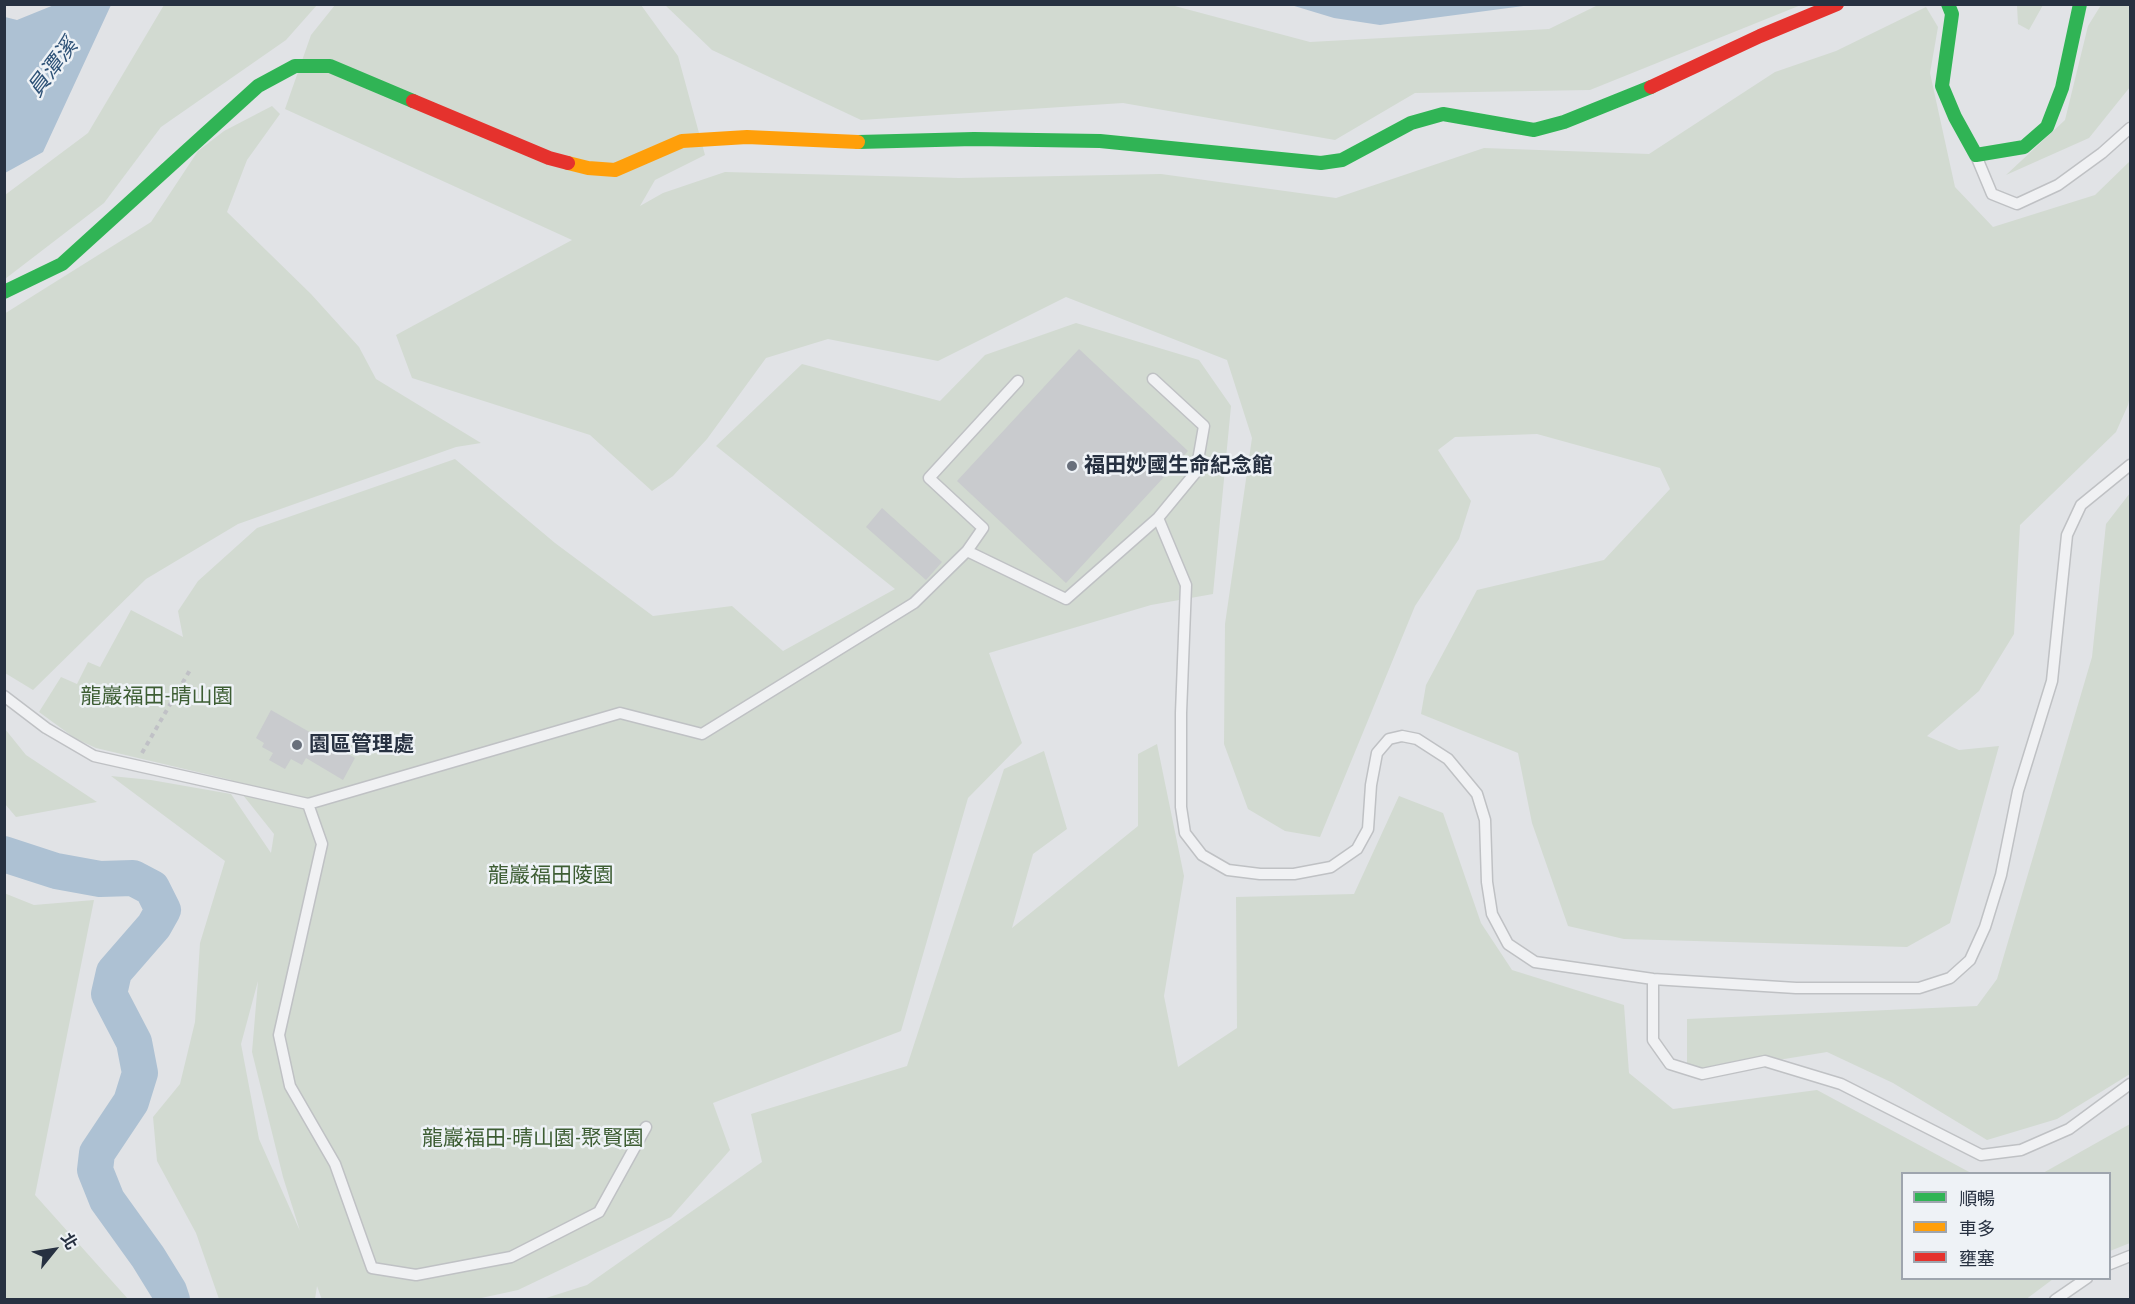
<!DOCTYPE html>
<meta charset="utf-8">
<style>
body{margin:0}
#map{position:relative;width:2135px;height:1304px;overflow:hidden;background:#e1e3e6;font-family:"PT Sans Narrow","Noto Sans TC",sans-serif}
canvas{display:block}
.frame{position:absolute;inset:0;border:6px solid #273141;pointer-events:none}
.legend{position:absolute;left:1901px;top:1172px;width:210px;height:108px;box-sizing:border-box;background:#eef2f6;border:2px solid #9ea5ae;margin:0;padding:8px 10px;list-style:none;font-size:18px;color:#273141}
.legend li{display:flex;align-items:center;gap:12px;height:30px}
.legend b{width:30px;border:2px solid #9ea5ae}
.north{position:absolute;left:24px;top:1220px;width:60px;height:60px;-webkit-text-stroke:4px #eef2f6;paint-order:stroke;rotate:60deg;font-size:16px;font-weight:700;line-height:24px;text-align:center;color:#273141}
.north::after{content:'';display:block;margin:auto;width:21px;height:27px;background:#273141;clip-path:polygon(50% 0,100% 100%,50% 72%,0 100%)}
</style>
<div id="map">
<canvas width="2135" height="1304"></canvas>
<div class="frame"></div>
<ul class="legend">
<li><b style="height:8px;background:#30b455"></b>順暢</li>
<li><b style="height:8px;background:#ff9f0a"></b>車多</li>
<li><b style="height:8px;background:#e5322d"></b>壅塞</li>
</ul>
<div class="north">北</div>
</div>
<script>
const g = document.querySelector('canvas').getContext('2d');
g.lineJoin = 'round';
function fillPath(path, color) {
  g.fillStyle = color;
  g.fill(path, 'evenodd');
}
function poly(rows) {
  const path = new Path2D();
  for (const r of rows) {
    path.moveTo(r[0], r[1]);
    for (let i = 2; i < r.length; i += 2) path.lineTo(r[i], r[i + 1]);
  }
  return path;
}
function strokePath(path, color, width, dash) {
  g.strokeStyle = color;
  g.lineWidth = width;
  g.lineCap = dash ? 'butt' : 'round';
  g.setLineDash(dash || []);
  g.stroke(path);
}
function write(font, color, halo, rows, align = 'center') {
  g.font = font + ' "PT Sans Narrow","Noto Sans TC",sans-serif';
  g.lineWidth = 5;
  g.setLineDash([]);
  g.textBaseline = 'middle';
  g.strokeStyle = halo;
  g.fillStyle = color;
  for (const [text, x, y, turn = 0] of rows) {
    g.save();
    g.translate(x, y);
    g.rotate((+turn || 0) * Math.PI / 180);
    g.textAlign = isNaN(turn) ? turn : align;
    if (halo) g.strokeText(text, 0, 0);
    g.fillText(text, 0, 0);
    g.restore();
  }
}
fillPath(poly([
 [164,5,317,5,286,40,161,127,104,203,5,279,5,195,88,133],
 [335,5,641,5,678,56,705,155,655,180,640,206,663,193,725,172,959,178,1161,174,1336,198,1484,148,1649,154,1775,72,1836,51,1926,7,1938,27,1930,73,1955,187,1993,227,2095,195,2130,161,2130,396,2128,405,2116,432,2020,525,2014,634,1979,691,1927,736,1959,750,1999,746,1950,923,1907,947,1624,939,1568,926,1532,823,1518,753,1421,714,1426,685,1477,590,1604,560,1670,489,1660,468,1537,434,1455,437,1438,450,1471,501,1459,539,1415,606,1320,837,1285,831,1248,809,1224,744,1225,624,1252,438,1227,360,1066,297,938,361,828,339,766,358,707,439,673,476,652,491,590,435,412,378,396,335,572,240,285,109,311,35],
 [665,5,1171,5,1310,42,1549,29,1598,5,1801,5,1590,90,1415,93,1335,140,1123,103,861,120,712,50],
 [2017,5,2043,5,2029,30,2018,24],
 [2101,5,2130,5,2130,87,2089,138,2006,175,2065,120,2088,26],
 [272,106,280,114,247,160,227,212,311,294,359,347,376,379,481,443,456,447,238,524,146,579,33,690,5,673,4,314,151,222,198,151,224,131],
 [1076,323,1199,360,1231,406,1213,594,1151,605,989,653,1022,743,968,798,901,1031,713,1103,730,1150,671,1217,518,1290,472,1300,322,1300,317,1286,315,1299,219,1299,196,1233,157,1161,153,1117,180,1084,195,1022,200,943,225,861,111,776,151,780,231,794,271,853,274,834,231,780,96,748,76,739,39,712,61,677,77,684,88,662,100,667,131,610,183,637,178,611,198,581,257,528,455,459,555,543,653,616,732,606,783,651,895,589,716,446,802,364,940,401,985,355],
 [258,981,252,1052,283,1177,300,1231,259,1139,241,1044],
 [2130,493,2130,1074,2057,1119,1987,1140,1893,1083,1827,1052,1687,1075,1687,1019,1977,1006,1997,979,2092,657,2106,524],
 [5,729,26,755,97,802,16,817,5,804],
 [1157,744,1184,876,1164,996,1178,1067,1237,1028,1236,897,1354,894,1399,796,1443,813,1481,923,1512,970,1624,1005,1629,1073,1673,1109,1817,1090,1971,1173,1902,1174,1902,1278,2053,1279,2025,1300,543,1299,587,1285,762,1162,751,1114,907,1066,1004,769,1044,751,1067,829,1033,854,1012,928,1138,826,1138,754],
 [4,893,34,905,94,900,35,1195,128,1299,5,1299],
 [2130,1124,2130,1243,2110,1251,2110,1174,2043,1173]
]), '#d2dad1');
fillPath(poly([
 [54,5,111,5,43,152,5,173,5,17,17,20],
 [1291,5,1531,5,1380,25,1334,18]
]), '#adc1d3');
strokePath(poly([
 [4,854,56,871,100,879,133,878,152,888,163,910,154,926,114,972,109,994,134,1042,140,1073,131,1102,97,1153,95,1170,107,1200,148,1257,169,1291,172,1300]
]), '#adc1d3', 36);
fillPath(poly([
 [1079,349,1188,451,1066,583,957,481],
 [882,508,942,562,926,580,866,527],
 [271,710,355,758,343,780,306,758,302,765,291,759,285,769,269,760,273,753,262,747,264,743,256,738]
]), '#c9cbce');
const lane = poly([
 [1977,158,1992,194,2017,204,2058,185,2102,153,2130,128],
 [1158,518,1186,585,1181,713,1181,807,1185,833,1202,855,1228,870,1260,874,1294,874,1331,867,1357,849,1368,829,1371,785,1377,753,1389,739,1402,736,1417,739,1448,759,1477,794,1485,820,1487,882,1492,914,1508,944,1535,962,1653,979,1796,988,1919,988,1950,978,1970,960,1985,927,2001,875,2018,791,2052,681,2067,535,2081,505,2130,465],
 [967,551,983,528,929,478,1018,381],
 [4,696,46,728,94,756,308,804,620,713,702,734,914,603,967,551,1066,599,1158,518,1196,472,1204,426,1153,379],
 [308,804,322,844,279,1035,290,1086,335,1164,372,1268,416,1275,511,1257,599,1212,646,1127],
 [1653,979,1653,1040,1670,1064,1702,1074,1765,1061,1841,1084,1981,1155,2021,1150,2069,1129,2130,1084],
 [2110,1264,2130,1256],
 [2055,1300,2087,1278]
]);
strokePath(lane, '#bfc1c4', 13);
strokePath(poly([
 [142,753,190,670]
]), '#c0c1c6', 4, [4.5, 4.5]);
strokePath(lane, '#f0f1f3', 10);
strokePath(poly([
 [1948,4,1952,14,1942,86,1955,117,1976,155,2024,147,2047,127,2062,88,2080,4],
 [858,142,974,139,1100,141,1321,163,1342,160,1411,123,1443,114,1534,130,1564,122,1651,87],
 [4,292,62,264,258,86,295,66,330,66,413,101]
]), '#30b455', 14);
strokePath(poly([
 [568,163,588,168,615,170,682,141,747,137,858,142]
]), '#ff9f0a', 14);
strokePath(poly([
 [1651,87,1760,36,1837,4],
 [413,101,549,158,568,163]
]), '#e5322d', 14);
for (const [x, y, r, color] of [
 [1072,466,6,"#686f7b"],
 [297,745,6,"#686f7b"]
]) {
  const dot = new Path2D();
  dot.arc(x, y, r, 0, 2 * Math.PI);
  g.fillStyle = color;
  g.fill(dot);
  strokePath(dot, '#eef2f6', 2);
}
write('bold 21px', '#273141', '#eef2f6', [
 ["福田妙國生命紀念館",1084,466],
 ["園區管理處",309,745]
], 'left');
write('21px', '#3d5d33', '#eef2f6', [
 ["龍巖福田-晴山園",157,697],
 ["龍巖福田陵園",551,876],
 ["龍巖福田-晴山園-聚賢園",533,1139]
]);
write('italic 22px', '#2e5277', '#eef2f6', [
 ["員潭溪",53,68,-53]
]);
</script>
